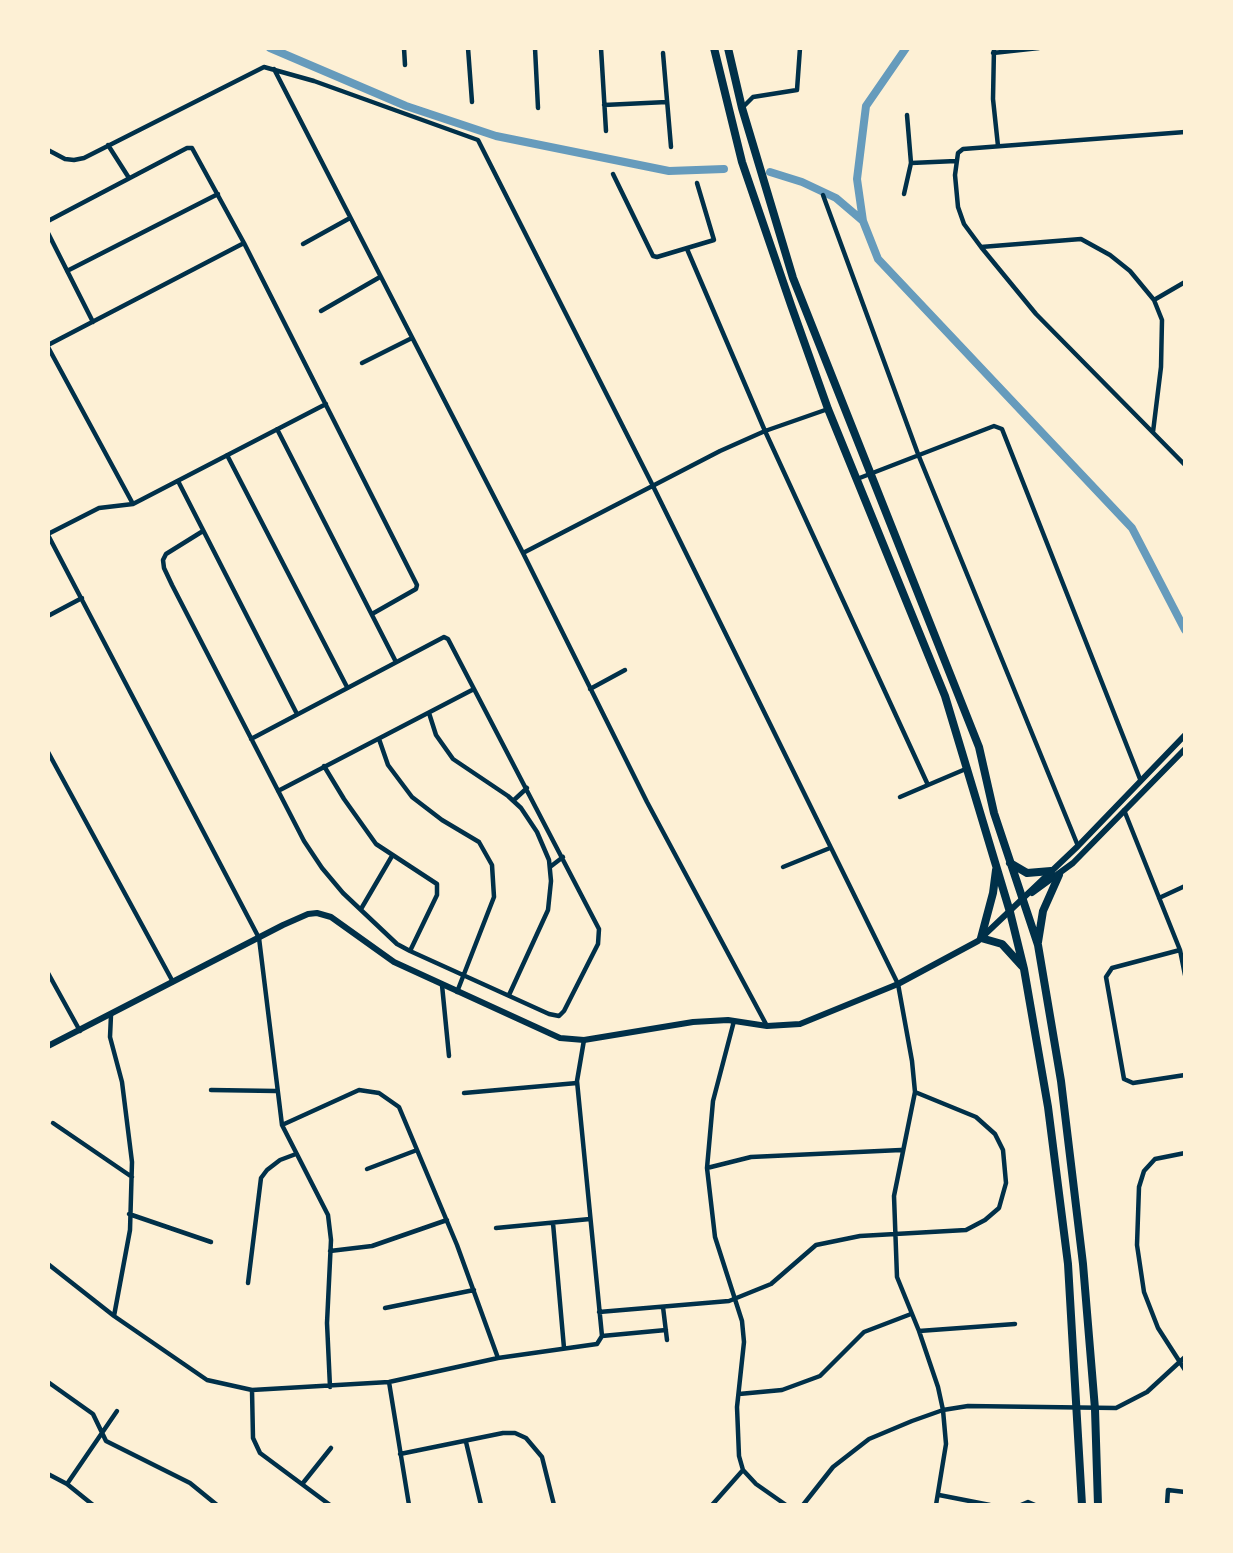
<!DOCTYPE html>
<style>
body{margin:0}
#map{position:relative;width:1233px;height:1553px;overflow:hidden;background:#fdf0d5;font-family:Ubuntu,sans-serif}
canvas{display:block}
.frame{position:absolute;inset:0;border:50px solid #fdf0d5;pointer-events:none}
</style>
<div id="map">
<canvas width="1233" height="1553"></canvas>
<div class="frame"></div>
</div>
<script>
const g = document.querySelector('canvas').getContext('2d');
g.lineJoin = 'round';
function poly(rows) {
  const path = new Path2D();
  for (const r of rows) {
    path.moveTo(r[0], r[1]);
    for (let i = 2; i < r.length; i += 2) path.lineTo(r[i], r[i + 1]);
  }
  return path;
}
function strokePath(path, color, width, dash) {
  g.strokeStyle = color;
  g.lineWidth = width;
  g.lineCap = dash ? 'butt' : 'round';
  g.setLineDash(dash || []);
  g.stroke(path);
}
strokePath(poly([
 [270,48,406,106,496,136,669,171,724,169],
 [906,48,866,106,857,179,863,221,878,259,1132,528,1185,630],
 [770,172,802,182,836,198,863,221]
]), '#669bbc', 8);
strokePath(poly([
 [404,48,405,65],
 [468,48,472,102],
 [535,48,538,108],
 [601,48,606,131],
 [994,48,993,99,998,146],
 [663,53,671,147],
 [993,53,1039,48],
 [274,69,523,553,647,802,767,1026],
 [604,105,667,102],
 [742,108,753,97,797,90,800,48],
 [1185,132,963,149,958,153,955,175,958,207,964,224,981,247,1036,314,1185,465],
 [108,145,129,178],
 [48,150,65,159,74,160,84,158,264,67,314,81,478,140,652,484,898,984,912,1061,915,1092,894,1196,897,1277,919,1331,938,1387,943,1410,946,1444,936,1505],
 [911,163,956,161],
 [613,174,653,256,657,257,714,240,697,183],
 [904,194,911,163,907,115],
 [823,195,918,454,1078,846],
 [48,221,187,148,192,148,244,243,417,585,416,589,372,614],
 [48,233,93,322],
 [303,244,350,218],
 [981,247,1081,239,1110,255,1130,271,1154,300,1162,320,1161,367,1153,432],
 [687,249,765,431,928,785,968,768],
 [67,271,218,194],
 [1154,300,1185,282],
 [321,311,380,277],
 [48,345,244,243],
 [48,347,133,504],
 [362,363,412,338],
 [277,429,396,662],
 [227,455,347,687],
 [857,479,994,426,1002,429,1140,779],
 [178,481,297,714],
 [203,531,166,554,163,560,164,568,172,585,304,841,322,868,343,893,397,944,410,951,549,1014,559,1016,564,1011,598,944,599,929,448,639,444,637,251,739],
 [48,534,99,508,133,504,326,404],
 [48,535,259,938,282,1125,328,1215,331,1240,327,1323,330,1387],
 [523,553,720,451,765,431,828,409],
 [48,616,82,598],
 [590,689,625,670],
 [429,713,436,735,453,759,508,796,521,808,537,832,549,860,551,881,548,910,509,995],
 [379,739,388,765,412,797,442,820,479,842,492,865,494,897,457,992],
 [48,752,173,982],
 [324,766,344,799,376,844,437,884,437,895,410,951],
 [278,791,474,689],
 [900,797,928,785],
 [514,800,527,788],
 [1124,810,1180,950,1185,975],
 [550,867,563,857],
 [783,867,830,848],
 [1159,898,1185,886],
 [361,909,392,856],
 [1180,950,1112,968,1106,977,1124,1079,1133,1083,1185,1075],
 [48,973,80,1031],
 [442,985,449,1056],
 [111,1015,110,1037,122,1082,132,1162,130,1230,114,1316],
 [734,1021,713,1101,707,1168,715,1237,742,1321,744,1342,737,1407,739,1456,743,1470,756,1484,786,1505],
 [211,1090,276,1091],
 [464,1093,577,1083],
 [53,1123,132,1177],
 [282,1125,359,1090,379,1093,399,1107,457,1245,498,1358],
 [1185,1153,1155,1159,1144,1171,1139,1187,1137,1245,1144,1292,1158,1328,1185,1370],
 [707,1168,751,1157,901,1150],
 [367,1169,417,1150],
 [129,1214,211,1242],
 [553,1223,564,1348],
 [496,1228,590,1219],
 [330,1251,372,1246,447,1220],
 [48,1264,114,1316,207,1380,252,1390,389,1382,498,1358,597,1344,602,1336,577,1081,584,1040],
 [248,1283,261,1178,267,1170,280,1160,296,1154],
 [663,1307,667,1340],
 [385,1308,474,1290],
 [599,1312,729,1301,771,1284,816,1245,860,1236,966,1230,985,1220,999,1208,1006,1183,1003,1150,995,1134,976,1117,915,1092],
 [919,1331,1015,1324],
 [602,1336,666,1330],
 [48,1382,93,1414,106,1441,190,1483,217,1505],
 [389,1382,409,1505],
 [252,1390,253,1438,260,1453,330,1505],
 [739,1394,782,1390,820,1376,864,1332,911,1314],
 [466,1442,481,1505],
 [400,1454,503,1433,515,1433,526,1438,542,1457,554,1505],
 [48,1474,67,1484,93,1505],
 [303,1483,331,1448],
 [67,1484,117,1411],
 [939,1495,990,1505],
 [712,1505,743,1470],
 [803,1505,833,1467,869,1439,912,1421,943,1410,968,1406,1116,1408,1147,1392,1185,1357],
 [1021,1505,1028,1502,1035,1505],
 [1167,1505,1168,1490,1185,1492]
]), '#003049', 4.5);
strokePath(poly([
 [1032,893,1073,863,1185,749],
 [48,1046,283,925,308,914,317,913,331,917,394,962,560,1038,584,1040,693,1022,728,1020,767,1026,800,1024,898,984,978,941,1078,846,1185,735]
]), '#003049', 6);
strokePath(poly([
 [714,48,742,162,791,305,828,409,945,696,1010,912,1024,969,1048,1107,1068,1264,1082,1505],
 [728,48,742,108,793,278,979,747,994,813,1038,945,1061,1081,1083,1264,1095,1409,1098,1505],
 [1010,863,1027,873,1051,871],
 [996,870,993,893,981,938,1002,944,1022,966],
 [1038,942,1043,911,1059,875]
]), '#003049', 8);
</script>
